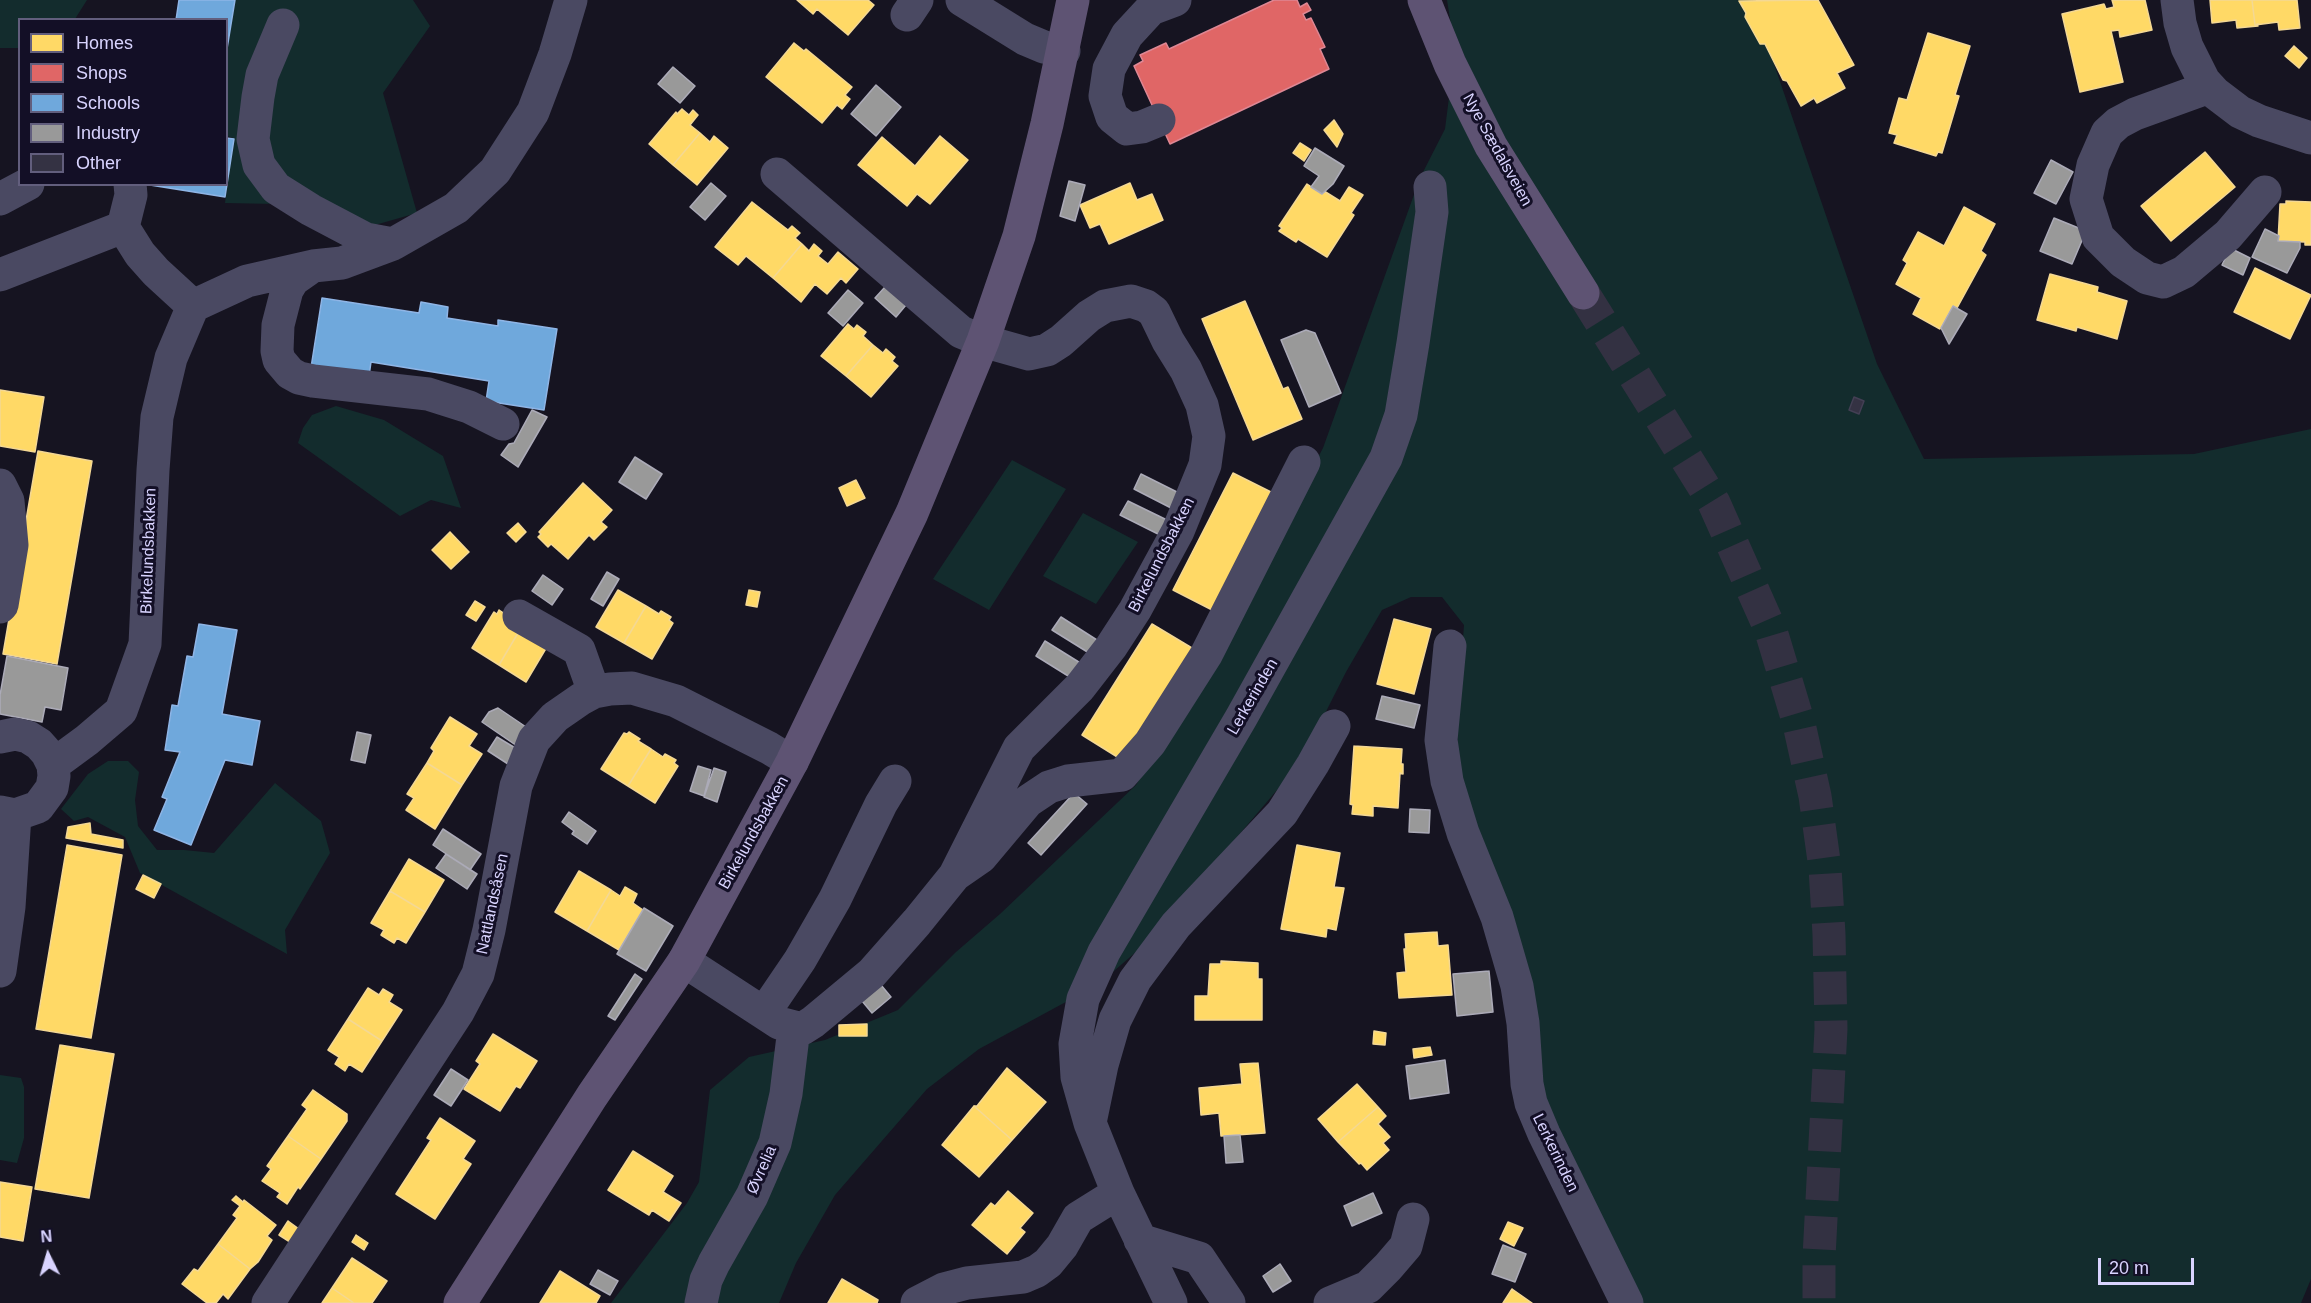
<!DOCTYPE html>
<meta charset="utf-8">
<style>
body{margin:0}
#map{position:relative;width:2311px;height:1303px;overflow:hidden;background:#161421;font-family:Helvetica,sans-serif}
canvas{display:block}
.legend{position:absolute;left:18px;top:18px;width:210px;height:168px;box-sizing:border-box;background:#130f26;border:2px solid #625e7d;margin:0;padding:8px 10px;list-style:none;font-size:18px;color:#d9d4ff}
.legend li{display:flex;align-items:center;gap:12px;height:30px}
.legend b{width:30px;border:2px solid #625e7d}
.north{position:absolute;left:18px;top:1225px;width:60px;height:60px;-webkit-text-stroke:4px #130f26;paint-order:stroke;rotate:355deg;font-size:16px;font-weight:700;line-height:24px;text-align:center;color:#d9d4ff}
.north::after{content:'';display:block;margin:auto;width:21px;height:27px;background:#d9d4ff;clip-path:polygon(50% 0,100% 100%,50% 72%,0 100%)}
.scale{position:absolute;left:2098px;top:1258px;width:96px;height:27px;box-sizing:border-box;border:3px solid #d9d4ff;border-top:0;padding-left:8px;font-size:18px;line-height:21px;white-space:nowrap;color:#d9d4ff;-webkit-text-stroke:4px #130f26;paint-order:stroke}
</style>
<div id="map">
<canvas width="2311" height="1303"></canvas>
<ul class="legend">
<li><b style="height:16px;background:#ffd966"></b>Homes</li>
<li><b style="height:16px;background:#e06666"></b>Shops</li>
<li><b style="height:16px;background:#6fa8dc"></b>Schools</li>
<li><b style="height:16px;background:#999"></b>Industry</li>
<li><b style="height:16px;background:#343243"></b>Other</li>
</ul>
<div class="north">N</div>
<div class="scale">20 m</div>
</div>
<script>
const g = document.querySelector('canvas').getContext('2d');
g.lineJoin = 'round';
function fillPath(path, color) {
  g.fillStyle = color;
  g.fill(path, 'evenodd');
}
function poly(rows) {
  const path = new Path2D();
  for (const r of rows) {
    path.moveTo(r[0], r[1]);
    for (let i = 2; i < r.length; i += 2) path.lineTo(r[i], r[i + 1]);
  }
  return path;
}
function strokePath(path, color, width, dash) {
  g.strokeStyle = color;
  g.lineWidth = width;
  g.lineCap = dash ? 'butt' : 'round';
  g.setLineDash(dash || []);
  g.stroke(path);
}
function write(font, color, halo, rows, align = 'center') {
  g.font = font + ' Helvetica,sans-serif';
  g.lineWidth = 6;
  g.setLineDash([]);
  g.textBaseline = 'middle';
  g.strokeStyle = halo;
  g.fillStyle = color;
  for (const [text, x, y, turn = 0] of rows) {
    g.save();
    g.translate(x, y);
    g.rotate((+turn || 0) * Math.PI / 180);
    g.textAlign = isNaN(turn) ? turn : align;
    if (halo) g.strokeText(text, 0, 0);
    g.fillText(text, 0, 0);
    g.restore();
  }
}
fillPath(poly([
 [0,0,87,0,75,19,20,20,19,48,0,48],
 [235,0,413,0,430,26,383,93,417,213,375,225,276,204,225,203,233,138,227,136,227,54],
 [1447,0,1752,0,1877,364,1924,459,2194,454,2311,429,2311,1279,2301,1303,1611,1303,1554,1129,1460,798,1457,725,1464,625,1442,597,1411,597,1382,610,1346,672,1300,763,1220,857,1137,951,1099,984,979,1049,927,1089,835,1195,796,1263,779,1303,611,1303,687,1203,699,1182,710,1090,749,1057,825,1040,898,1010,956,952,1000,914,1136,785,1218,648,1323,448,1420,178,1445,129,1455,50],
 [336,406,384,420,443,456,461,508,431,500,400,516,298,443,303,428,312,415],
 [1012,460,1066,489,989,610,933,579],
 [1083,513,1138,542,1096,604,1043,576],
 [108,761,128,761,139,772,135,800,138,826,157,850,184,850,214,853,275,783,321,821,330,853,285,930,287,954,140,873,125,837,88,817,74,821,61,809,88,774],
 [0,1075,21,1078,24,1087,24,1138,17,1163,0,1160]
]), '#132c2d');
const homes = poly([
 [797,0,868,0,874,5,848,35,817,9,813,14,797,0],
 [1818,0,1854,65,1837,73,1845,88,1817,103,1814,98,1801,106,1787,81,1783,80,1765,44,1760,44,1745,17,1746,13,1739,1,1818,0],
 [2112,0,2145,0,2152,30,2120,37,2119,30,2111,31,2123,82,2080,92,2062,14,2104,4,2106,9,2114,7,2112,0],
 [2210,0,2252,0,2255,25,2258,24,2258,26,2237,28,2236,20,2212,23,2210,0],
 [2252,0,2297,0,2300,28,2279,30,2278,22,2255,25,2252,0],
 [1928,33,1970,46,1955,95,1959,96,1942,153,1938,152,1936,156,1894,143,1897,135,1889,133,1899,98,1907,100,1928,33],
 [794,43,804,51,806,49,852,87,845,95,850,99,842,109,837,105,822,123,766,77,794,43],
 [2294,46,2307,58,2299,68,2285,56,2294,46],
 [682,109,689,115,693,110,698,115,690,125,700,133,673,165,649,144,676,112,677,114,682,109],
 [1334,120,1343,134,1337,147,1324,130,1334,120],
 [700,133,710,142,714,136,728,148,697,185,673,165,700,133],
 [940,136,968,160,930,204,917,194,907,206,858,165,882,137,915,166,940,136],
 [1300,143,1311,150,1304,161,1293,153,1300,143],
 [2205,152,2235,187,2171,241,2141,206,2205,152],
 [1130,183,1137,200,1152,194,1163,220,1109,244,1100,224,1090,228,1080,205,1130,183],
 [1307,184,1322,194,1324,191,1340,201,1349,187,1363,195,1351,213,1354,215,1327,257,1298,239,1296,242,1279,231,1282,228,1279,226,1307,184],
 [2286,201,2311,202,2311,245,2305,245,2305,242,2278,241,2280,204,2286,204,2286,201],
 [752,202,788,230,792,226,800,233,795,238,802,244,773,278,746,256,738,265,715,247,752,202],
 [1964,207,1995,224,1981,251,1986,255,1957,308,1953,306,1940,329,1913,314,1921,298,1896,284,1907,263,1903,260,1918,232,1944,246,1964,207],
 [802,244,809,251,814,244,822,251,818,256,828,264,838,252,858,269,846,283,841,278,827,294,815,284,801,302,773,278,802,244],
 [2255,268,2311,295,2290,339,2234,312,2255,268],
 [2050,274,2098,287,2097,292,2127,301,2117,339,2077,327,2076,331,2037,320,2050,274],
 [1245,301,1283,389,1288,387,1302,419,1253,440,1202,319,1245,301],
 [848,324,854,329,857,325,866,332,863,336,873,345,846,376,821,356,848,324],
 [873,345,883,353,886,349,895,357,892,361,898,366,871,397,846,376,873,345],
 [0,390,44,397,35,452,0,446,0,390],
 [38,451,92,461,57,664,3,654,38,451],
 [1233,473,1275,494,1220,614,1173,590,1233,473],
 [856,480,865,498,847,506,839,488,856,480],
 [583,483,612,510,601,522,607,527,594,540,589,535,568,559,551,544,548,547,538,537,541,534,539,532,583,483],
 [518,523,526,532,516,542,507,533,518,523],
 [450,532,469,552,451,569,432,550,450,532],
 [618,590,646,606,624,643,596,627,618,590],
 [749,590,760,592,757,607,746,605,749,590],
 [475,601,485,607,476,621,466,615,475,601],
 [646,606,659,614,661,611,671,617,669,620,673,623,652,659,624,643,646,606],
 [499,610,511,618,521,628,499,665,472,648,494,612,497,614,499,610],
 [1394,619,1431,629,1414,694,1377,684,1394,619],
 [1152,624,1192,648,1127,763,1082,735,1152,624],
 [521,628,548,645,526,682,499,665,521,628],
 [450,717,477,734,469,746,482,754,462,785,427,763,434,751,431,748,450,717],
 [629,732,640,739,638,741,651,749,628,786,601,769,624,733,627,734,629,732],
 [1354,746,1402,749,1401,764,1403,764,1403,774,1400,773,1398,808,1373,806,1373,816,1352,814,1353,805,1350,804,1354,746],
 [651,749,663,757,665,754,676,760,674,763,678,766,655,803,628,786,651,749],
 [427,763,462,785,435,829,406,810,414,798,407,794,427,763],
 [90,823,91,834,123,840,123,848,66,838,68,827,90,823],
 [67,845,122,855,91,1038,36,1029,67,845],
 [1297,845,1340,853,1334,887,1344,888,1336,930,1327,928,1326,937,1281,929,1297,845],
 [409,859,444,880,425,912,390,891,409,859],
 [579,871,611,890,587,931,555,912,579,871],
 [143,875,161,884,154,898,136,889,143,875],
 [625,887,637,894,633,903,643,910,619,950,587,931,611,890,620,896,625,887],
 [390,891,425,912,406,943,397,938,394,943,381,935,384,930,371,923,390,891],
 [1437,932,1438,946,1448,945,1452,995,1399,998,1397,973,1406,972,1404,949,1406,949,1405,934,1437,932],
 [1221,961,1258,963,1258,979,1262,979,1262,1020,1195,1020,1195,996,1208,996,1210,964,1221,964,1221,961],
 [368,988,379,995,383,989,393,995,389,1002,402,1010,382,1041,348,1019,368,988],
 [348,1019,382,1041,362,1072,349,1064,345,1071,335,1064,339,1057,328,1050,348,1019],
 [867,1024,867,1036,839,1036,839,1025,867,1024],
 [1374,1031,1386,1033,1385,1045,1373,1044,1374,1031],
 [493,1034,537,1061,520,1088,516,1086,500,1111,464,1089,480,1064,476,1061,493,1034],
 [60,1045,114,1054,89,1198,35,1189,60,1045],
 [1430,1047,1432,1055,1414,1058,1413,1049,1430,1047],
 [1258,1063,1265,1133,1221,1136,1219,1113,1201,1115,1199,1088,1242,1084,1240,1064,1258,1063],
 [1007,1068,1046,1102,1012,1140,974,1106,977,1106,1007,1068],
 [1357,1084,1378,1107,1338,1142,1318,1119,1357,1084],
 [313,1090,347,1114,347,1121,321,1159,288,1136,307,1109,302,1105,313,1090],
 [974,1106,1012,1140,979,1177,942,1145,974,1106],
 [1378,1107,1386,1116,1378,1124,1390,1137,1383,1143,1389,1150,1367,1170,1361,1163,1359,1164,1338,1142,1378,1107],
 [440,1118,475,1141,463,1159,471,1164,435,1219,396,1194,431,1140,427,1138,440,1118],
 [288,1136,321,1159,300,1189,298,1187,287,1204,277,1197,280,1193,262,1181,271,1169,267,1166,288,1136],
 [633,1151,673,1176,663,1192,681,1203,669,1221,652,1210,649,1215,608,1190,633,1151],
 [0,1182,32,1187,23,1241,0,1237,0,1182],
 [1008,1191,1033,1213,1020,1228,1025,1232,1007,1254,972,1225,991,1203,995,1206,1008,1191],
 [236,1196,243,1202,244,1200,276,1225,267,1236,272,1240,258,1262,250,1269,218,1244,237,1218,233,1215,240,1206,232,1200,236,1196],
 [288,1221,299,1229,290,1242,279,1235,288,1221],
 [1508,1222,1523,1228,1514,1246,1500,1239,1508,1222],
 [356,1235,368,1243,364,1250,352,1242,356,1235],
 [218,1244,250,1269,228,1299,223,1294,216,1303,207,1303,182,1284,194,1269,198,1271,218,1244],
 [352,1258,387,1281,372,1303,354,1303,332,1288,352,1258],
 [560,1271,600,1296,596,1303,540,1303,560,1271],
 [842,1279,878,1300,877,1303,828,1303,842,1279],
 [332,1288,354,1303,322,1303,332,1288],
 [1512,1289,1532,1303,1503,1303,1512,1289]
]);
fillPath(homes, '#ffd966');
strokePath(homes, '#f4d894', 1.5);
const shops = poly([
 [1274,0,1297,0,1300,7,1307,3,1311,10,1303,14,1306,20,1311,18,1325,47,1320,49,1329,69,1170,144,1134,66,1143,61,1140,55,1166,43,1169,49,1274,0]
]);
fillPath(shops, '#e06666');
strokePath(shops, '#de8794', 1.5);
const schools = poly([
 [179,0,235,0,226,55,226,20,176,20,179,0],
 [226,138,234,139,225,197,150,185,226,184,226,138],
 [322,298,419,313,421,302,448,307,447,318,498,326,498,320,557,329,544,410,486,401,489,381,371,362,368,383,310,374,322,298],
 [199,624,237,630,222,714,260,721,252,765,225,760,191,845,154,830,167,799,162,797,180,752,165,750,172,705,178,706,187,656,193,657,199,624]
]);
fillPath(schools, '#6fa8dc');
strokePath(schools, '#8fb5e6', 1.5);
const industry = poly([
 [673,67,695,86,680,103,658,84,673,67],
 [876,85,901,107,876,136,851,114,876,85],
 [1315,148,1344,166,1333,184,1322,194,1311,187,1319,176,1304,166,1315,148],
 [2051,160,2073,172,2056,204,2034,193,2051,160],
 [1069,181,1085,185,1075,221,1060,216,1069,181],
 [711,183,726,196,705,220,690,207,711,183],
 [2054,218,2086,231,2072,264,2040,251,2054,218],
 [2265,229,2279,236,2278,241,2300,242,2300,248,2287,273,2252,257,2265,229],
 [2230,248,2250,258,2243,275,2222,265,2230,248],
 [885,287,906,305,896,317,875,298,885,287],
 [848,290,863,303,843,326,828,313,848,290],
 [1953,306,1967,314,1949,344,1941,328,1953,306],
 [1306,330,1315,333,1341,393,1309,407,1281,340,1306,330],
 [532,410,547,417,518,467,501,455,509,444,514,443,532,410],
 [635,457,662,474,646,499,619,482,635,457],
 [1141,474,1181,494,1173,509,1134,489,1141,474],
 [1128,501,1167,520,1160,535,1120,515,1128,501],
 [607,572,619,579,603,606,591,599,607,572],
 [543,575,563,589,552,605,532,591,543,575],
 [1061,617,1097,640,1089,653,1052,630,1061,617],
 [1045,641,1082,664,1073,679,1036,656,1045,641],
 [7,656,68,668,61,710,45,707,42,722,0,714,0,695,7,656],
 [1382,696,1420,705,1414,728,1376,719,1382,696],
 [498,708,529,729,517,746,482,722,489,712,498,708],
 [357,732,371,735,365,763,351,760,357,732],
 [497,737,517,749,508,764,488,751,497,737],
 [698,766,711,770,704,796,690,791,698,766],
 [714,768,726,772,717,802,704,797,714,768],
 [1074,793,1087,804,1041,855,1028,843,1074,793],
 [1410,809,1430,810,1429,833,1409,832,1410,809],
 [569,812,596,831,587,844,572,834,574,831,562,822,569,812],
 [443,829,481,854,470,870,433,845,443,829],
 [446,854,477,874,467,889,436,868,446,854],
 [644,908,673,926,646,971,617,954,644,908],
 [1489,971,1493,1012,1457,1016,1453,974,1489,971],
 [635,974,642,979,615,1020,608,1016,635,974],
 [876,979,891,997,872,1013,857,995,876,979],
 [1445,1060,1449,1093,1410,1099,1406,1066,1445,1060],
 [451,1069,468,1080,451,1106,434,1095,451,1069],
 [1240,1135,1243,1162,1226,1163,1224,1136,1240,1135],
 [1373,1193,1382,1213,1352,1226,1344,1206,1373,1193],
 [1503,1245,1526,1254,1515,1282,1492,1274,1503,1245],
 [1280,1264,1291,1281,1273,1292,1263,1276,1280,1264],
 [598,1270,618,1281,610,1295,590,1284,598,1270]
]);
fillPath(industry, '#999');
strokePath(industry, '#acabb8', 1.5);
const building = poly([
 [1854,397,1864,401,1859,414,1849,410,1854,397]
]);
fillPath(building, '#343243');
strokePath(building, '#433f54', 1.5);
strokePath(poly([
 [1583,293,1714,503,1771,631,1799,724,1815,796,1825,868,1829,934,1831,1029,1819,1257,1819,1303]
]), '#333142', 33, [33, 16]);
strokePath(poly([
 [962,0,1025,39,1044,47,1064,51],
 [2177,0,2180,23,2187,47,2204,81,2215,93,2240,112,2259,121,2311,138],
 [907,15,917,0],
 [283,25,262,75,258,97,253,139,259,165,276,188,311,210,366,239,393,244],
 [2204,81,2204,89,2135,114,2118,123,2107,133,2093,165,2086,199,2098,237,2123,262,2147,278,2163,282,2184,272,2228,235,2265,192],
 [1159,120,1142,127,1127,129,1112,117,1105,96,1109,69,1127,35,1151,9,1175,0],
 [777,174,961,332,983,341,1029,354,1047,350,1061,341,1089,316,1105,306,1131,301,1146,306,1154,312,1168,341,1186,370,1202,405,1209,436,1205,465,1178,531,1135,610,1111,647,1080,687,1019,748,955,875],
 [0,199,28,184],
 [123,227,131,195,130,184],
 [313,266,293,280,287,290,278,325,277,351,279,360,290,373,299,378,313,381,428,394,469,407,503,424],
 [0,275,123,227,140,254,156,272,193,306],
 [0,485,8,501,12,545,2,605,0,607],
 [519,616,579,650,594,692],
 [1450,646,1441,740,1447,781,1463,833,1497,917,1517,986,1523,1023,1527,1084,1531,1103,1544,1134,1627,1303],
 [0,737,15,734,28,737,39,744,47,753,53,765,54,776,52,788,38,807,15,815,0,812],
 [53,765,87,740,121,711,145,644,153,470,157,417,171,358,193,306,247,281,313,266,342,263,393,244,456,208,495,171,533,112,555,54,571,0],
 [684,961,779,1023,802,1029,813,1022,872,973,917,922,955,875,981,857,1028,801,1049,787,1068,781,1122,775,1150,743,1206,655,1304,462],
 [0,971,9,907,15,815],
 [764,1013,800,960,835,899,881,804,895,781],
 [1091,1118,1102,1065,1115,1020,1135,980,1176,925,1282,813,1313,764,1334,726],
 [1140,1240,1199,1258,1229,1303],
 [268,1303,458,1012,478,974,489,930,516,786,534,740,555,717,581,699,594,692,610,689,632,688,676,701,769,748,792,762],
 [701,1303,706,1280,714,1263,752,1196,775,1143,786,1094,794,1028],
 [917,1303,944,1289,967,1283,1023,1277,1037,1271,1048,1263,1062,1246,1078,1218,1118,1193],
 [1171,1303,1118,1193,1090,1123,1077,1077,1075,1044,1083,999,1104,952,1241,718,1386,458,1401,415,1413,343,1432,212,1430,187],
 [1330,1303,1368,1287,1388,1267,1406,1246,1413,1219]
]), '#4a4962', 33);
strokePath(poly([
 [1424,0,1450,64,1491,146,1583,293],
 [460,1303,592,1096,684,961,792,762,912,513,983,341,1019,236,1047,124,1073,0]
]), '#5e5373', 33);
write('16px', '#d9d4ff', '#130f26', [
 ["Nye Sædalsveien",1497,150,61],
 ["Birkelundsbakken",149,551,-88],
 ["Birkelundsbakken",1162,555,-63],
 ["Lerkerinden",1253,697,-60],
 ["Birkelundsbakken",754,833,-61],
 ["Nattlandsåsen",493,904,-78],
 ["Lerkerinden",1555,1153,64],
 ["Øvrelia",762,1170,-66]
]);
</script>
